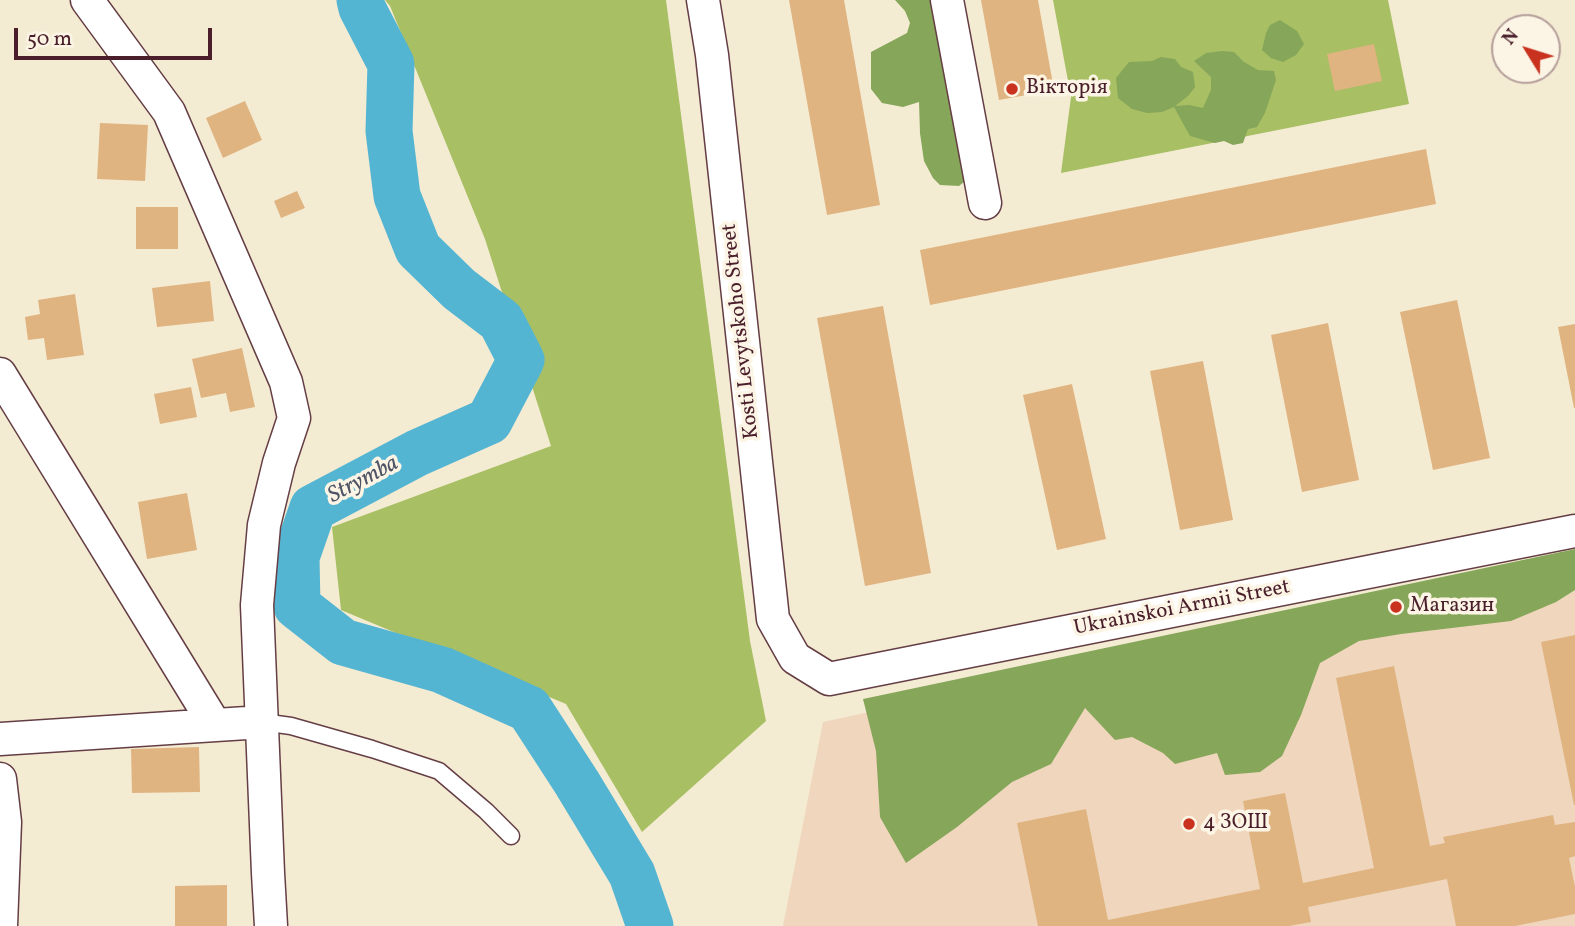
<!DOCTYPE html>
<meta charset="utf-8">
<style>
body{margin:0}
#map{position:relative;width:1575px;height:926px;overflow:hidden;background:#f4ebd3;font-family:Vollkorn,serif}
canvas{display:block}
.north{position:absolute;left:1491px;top:14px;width:70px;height:70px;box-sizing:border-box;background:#fcf5e5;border:2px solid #b59f9b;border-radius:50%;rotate:308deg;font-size:19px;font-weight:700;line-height:28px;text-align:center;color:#4a1f2b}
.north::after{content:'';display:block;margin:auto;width:24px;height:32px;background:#c8321e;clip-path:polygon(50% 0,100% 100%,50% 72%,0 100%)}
.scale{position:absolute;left:14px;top:28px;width:198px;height:32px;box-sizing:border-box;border:4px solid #4a1f2b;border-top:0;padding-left:9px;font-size:21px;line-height:24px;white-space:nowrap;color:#4a1f2b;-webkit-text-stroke:5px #fcf5e5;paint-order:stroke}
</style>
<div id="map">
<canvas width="1575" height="926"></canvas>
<div class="north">N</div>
<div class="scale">50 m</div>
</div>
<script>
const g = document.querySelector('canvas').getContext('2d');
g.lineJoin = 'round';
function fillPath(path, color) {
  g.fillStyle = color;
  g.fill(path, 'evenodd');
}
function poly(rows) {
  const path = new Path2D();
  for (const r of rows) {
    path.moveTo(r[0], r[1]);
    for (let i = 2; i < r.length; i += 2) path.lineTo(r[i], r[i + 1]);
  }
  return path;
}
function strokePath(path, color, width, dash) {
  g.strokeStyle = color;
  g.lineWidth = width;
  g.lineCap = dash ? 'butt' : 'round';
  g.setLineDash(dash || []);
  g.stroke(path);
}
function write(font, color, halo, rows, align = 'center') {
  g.font = font + ' Vollkorn,serif';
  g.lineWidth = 7;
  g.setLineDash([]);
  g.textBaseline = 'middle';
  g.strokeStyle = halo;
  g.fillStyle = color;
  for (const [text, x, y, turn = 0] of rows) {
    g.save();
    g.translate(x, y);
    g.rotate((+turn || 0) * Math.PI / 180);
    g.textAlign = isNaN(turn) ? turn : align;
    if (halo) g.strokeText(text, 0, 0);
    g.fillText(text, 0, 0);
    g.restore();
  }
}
fillPath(poly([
 [1575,560,1575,926,783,926,823,722]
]), '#efd6bc');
fillPath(poly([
 [385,0,666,0,750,641,766,721,642,832,566,704,341,610,332,527,551,446,485,239,390,6],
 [1053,0,1388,0,1409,104,1061,173,1071,97]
]), '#a8bf64');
fillPath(poly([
 [895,0,943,0,971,176,959,186,940,185,933,178,924,161,920,133,919,102,903,107,882,103,871,89,871,52,907,33,910,23,905,11],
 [1280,20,1297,31,1304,44,1296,55,1283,62,1271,58,1262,50,1266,33,1270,25],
 [1222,51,1234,52,1244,62,1258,70,1274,71,1276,80,1265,113,1257,127,1248,129,1243,143,1233,145,1224,141,1215,143,1190,136,1174,107,1162,112,1147,113,1132,109,1118,98,1116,78,1129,62,1152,61,1161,57,1175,59,1181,67,1193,72,1195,87,1188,96,1175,106,1189,105,1203,108,1211,90,1211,77,1194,61,1206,53],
 [1575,549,1575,590,1556,602,1511,621,1401,634,1359,641,1320,663,1301,715,1282,756,1260,772,1225,775,1217,753,1175,764,1163,753,1132,737,1115,740,1085,708,1051,764,1012,782,957,827,906,863,880,817,876,751,863,699]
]), '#86a65a');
strokePath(poly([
 [360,0,362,8,391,64,389,131,397,196,418,249,459,289,501,321,521,360,489,421,417,453,313,508,296,557,297,606,343,642,442,670,529,709,577,783,632,874,650,926]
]), '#54b5d3', 47);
fillPath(poly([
 [789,0,844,0,880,205,827,215],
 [981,0,1038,0,1054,90,999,100],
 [1374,44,1382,81,1335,91,1327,54],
 [245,101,262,140,223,158,206,118],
 [100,123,148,125,145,181,97,179],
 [1426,149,1436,204,930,305,920,250],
 [297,191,305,208,281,218,274,201],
 [136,207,178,207,178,249,136,249],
 [210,281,214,321,157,327,152,288],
 [75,294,84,355,47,360,44,338,28,340,25,317,40,314,38,300],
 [1457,300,1490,458,1433,470,1400,312],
 [883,306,931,573,865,586,817,318],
 [1328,323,1359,480,1302,492,1271,335],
 [1575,324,1575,408,1574,408,1558,327],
 [242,348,255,407,230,412,226,393,201,398,192,359],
 [1203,361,1233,520,1180,530,1150,371],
 [1072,384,1106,539,1057,550,1023,395],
 [191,387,197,417,160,424,154,394],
 [187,493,197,550,147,559,138,502],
 [1575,635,1575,805,1574,805,1541,642],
 [1394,666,1430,846,1445,843,1443,837,1553,815,1555,825,1575,822,1575,856,1569,858,1575,887,1575,914,1515,926,1456,926,1447,879,1308,907,1311,922,1289,926,1038,926,1017,823,1086,809,1108,920,1260,889,1243,801,1285,793,1303,883,1374,868,1336,678],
 [199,747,200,792,132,793,131,749],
 [227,885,227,926,175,926,175,886]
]), '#e0b481');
const lane = poly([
 [262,722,291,726,372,749,439,771,486,811,511,836]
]);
const street = poly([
 [87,0,169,112,286,382,294,418,279,463,264,525,257,605,268,873,271,926],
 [703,0,712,55,773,619,795,658,829,679,1575,531],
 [947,0,985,203],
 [0,374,215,725],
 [0,739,262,722],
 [0,779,5,822,1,926]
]);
strokePath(lane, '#643e44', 19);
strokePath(street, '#643e44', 35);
strokePath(lane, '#fff', 16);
strokePath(street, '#fff', 32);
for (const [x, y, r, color] of [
 [1012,89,7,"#c8321e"],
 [1396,607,7,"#c8321e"],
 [1189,824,7,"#c8321e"]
]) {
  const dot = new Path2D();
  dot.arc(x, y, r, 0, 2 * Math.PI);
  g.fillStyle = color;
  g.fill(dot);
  strokePath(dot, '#fcf5e5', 2.5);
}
write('21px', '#4a1f2b', '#fcf5e5', [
 ["Вікторія",1026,89],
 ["Магазин",1410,607],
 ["4 ЗОШ",1203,824]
], 'left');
write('21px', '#4a1f2b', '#fcf5e5', [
 ["Kosti Levytskoho Street",742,331,-96],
 ["Ukrainskoi Armii Street",1182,609,-11]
]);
write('italic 23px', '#4e5466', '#fcf5e5', [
 ["Strymba",364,481,-28]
]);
</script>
